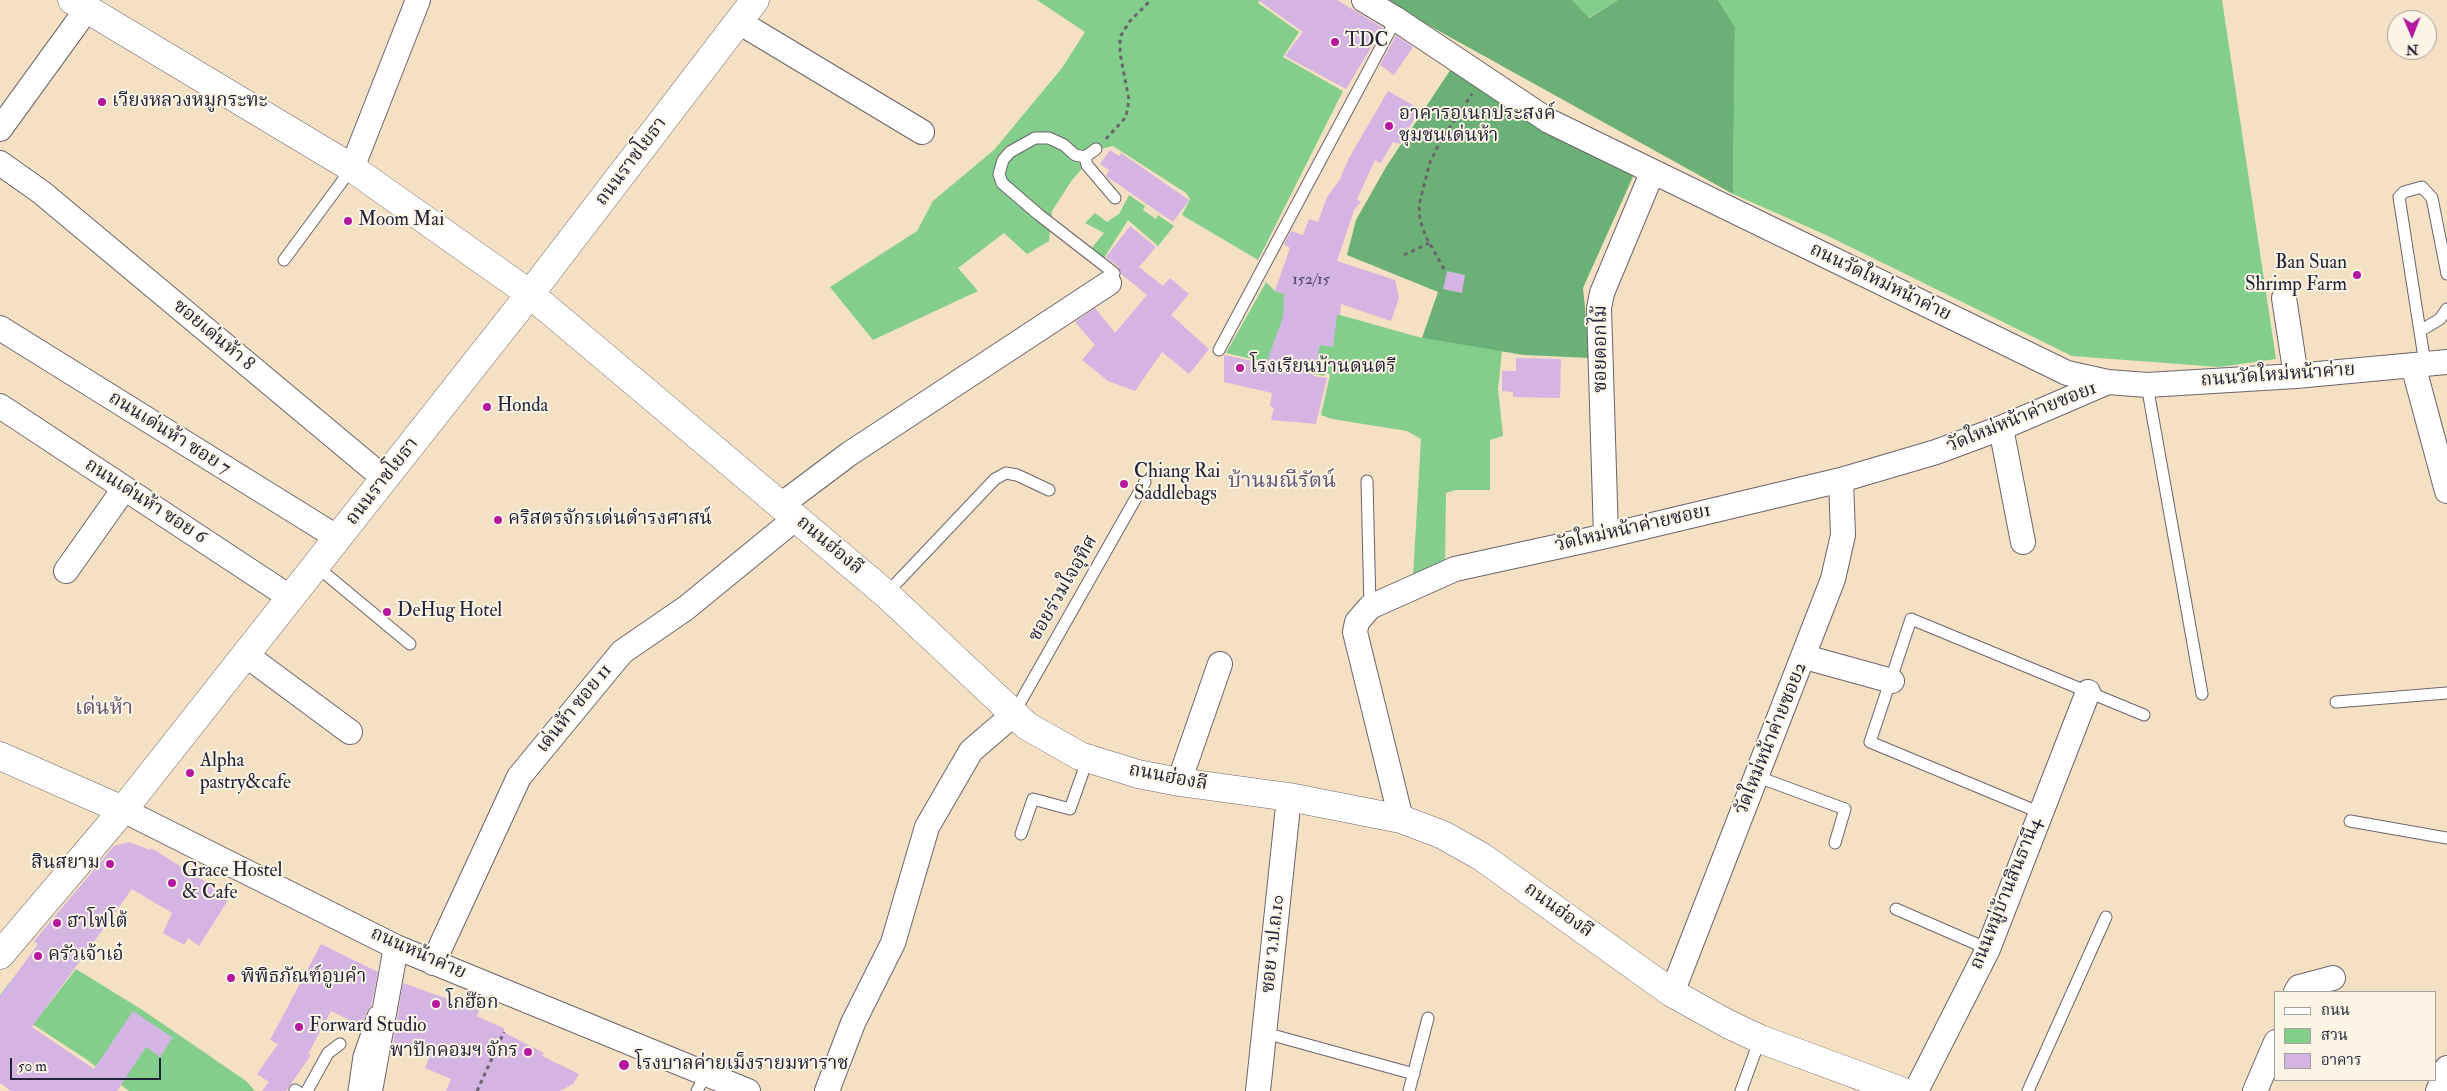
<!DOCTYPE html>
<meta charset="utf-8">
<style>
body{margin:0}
#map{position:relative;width:2447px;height:1091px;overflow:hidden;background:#f4e0c3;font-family:"IM FELL Double Pica","Noto Serif Thai",serif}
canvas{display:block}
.legend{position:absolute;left:2274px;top:991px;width:162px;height:90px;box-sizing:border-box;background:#fcf5e5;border:1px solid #a5a1a1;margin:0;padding:6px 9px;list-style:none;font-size:15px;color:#22223b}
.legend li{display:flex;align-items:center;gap:10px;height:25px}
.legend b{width:25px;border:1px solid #a5a1a1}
.north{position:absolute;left:2387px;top:10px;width:50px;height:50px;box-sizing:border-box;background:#fcf5e5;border:1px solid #a5a1a1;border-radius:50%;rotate:179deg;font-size:14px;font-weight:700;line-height:20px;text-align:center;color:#22223b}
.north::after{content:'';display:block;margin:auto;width:18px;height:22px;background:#b5179e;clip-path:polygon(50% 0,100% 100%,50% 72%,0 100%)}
.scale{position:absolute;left:10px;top:1058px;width:151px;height:22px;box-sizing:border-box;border:2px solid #22223b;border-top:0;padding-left:6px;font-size:15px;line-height:18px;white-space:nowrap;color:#22223b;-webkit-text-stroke:4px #fcf5e5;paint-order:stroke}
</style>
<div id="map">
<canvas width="2447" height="1091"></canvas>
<ul class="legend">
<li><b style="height:6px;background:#fff"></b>ถนน</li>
<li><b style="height:14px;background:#84ce8b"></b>สวน</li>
<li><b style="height:14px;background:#d4b4e2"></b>อาคาร</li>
</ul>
<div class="north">N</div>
<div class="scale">50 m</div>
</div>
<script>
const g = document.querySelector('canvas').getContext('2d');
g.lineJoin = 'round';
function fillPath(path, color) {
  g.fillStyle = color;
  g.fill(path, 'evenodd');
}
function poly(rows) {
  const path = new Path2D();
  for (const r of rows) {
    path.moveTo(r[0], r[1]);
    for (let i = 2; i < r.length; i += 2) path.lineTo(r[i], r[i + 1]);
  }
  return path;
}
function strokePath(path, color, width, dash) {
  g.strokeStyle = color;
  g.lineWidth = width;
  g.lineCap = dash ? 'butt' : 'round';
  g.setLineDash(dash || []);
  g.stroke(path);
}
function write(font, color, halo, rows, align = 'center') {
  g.font = font + ' "IM FELL Double Pica","Noto Serif Thai",serif';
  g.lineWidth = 4;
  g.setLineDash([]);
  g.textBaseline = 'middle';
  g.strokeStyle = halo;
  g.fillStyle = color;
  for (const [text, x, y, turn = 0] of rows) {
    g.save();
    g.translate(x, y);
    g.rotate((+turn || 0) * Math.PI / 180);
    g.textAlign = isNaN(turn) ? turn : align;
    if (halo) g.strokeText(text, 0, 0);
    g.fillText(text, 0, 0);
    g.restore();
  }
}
fillPath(poly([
 [1037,0,1260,0,1258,3,1299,32,1283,57,1343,91,1258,260,1182,215,1190,199,1186,193,1113,146,1100,149,1072,180,1052,211,1049,241,1027,254,1004,233,958,268,978,291,873,340,830,287,917,231,933,201,994,150,1062,68,1085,32],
 [1572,0,1618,0,1588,18],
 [1718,0,2222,0,2276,359,2219,367,2072,356,1826,235,1733,194,1735,27],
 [1129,195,1145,206,1143,210,1156,219,1158,215,1174,226,1158,246,1128,220,1104,258,1091,249,1104,233,1085,223,1095,213,1107,222,1119,214],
 [1266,282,1275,291,1284,294,1284,310,1340,315,1422,338,1502,351,1498,389,1503,436,1490,440,1490,490,1456,490,1446,493,1445,566,1413,577,1421,439,1407,431,1332,419,1321,415,1330,375,1326,372,1324,376,1226,353],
 [76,969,144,1011,246,1081,255,1091,129,1091,83,1057,0,1003,0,995,9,983,45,1009]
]), '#84ce8b');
fillPath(poly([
 [1383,0,1572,0,1589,18,1618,0,1718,0,1735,27,1733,194],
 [1453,66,1636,170,1583,288,1590,358,1524,355,1422,338,1438,292,1347,255,1356,220,1386,167]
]), '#6bb177');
fillPath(poly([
 [1258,0,1337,0,1383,28,1346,89,1285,56,1303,32],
 [1396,35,1413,47,1394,75,1380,65],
 [1388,91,1420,109,1400,144,1393,142,1381,163,1375,160,1357,199,1361,202,1354,210,1337,261,1395,280,1399,298,1391,321,1341,304,1340,315,1337,315,1333,347,1320,345,1313,376,1327,378,1316,424,1271,420,1274,408,1270,406,1272,393,1224,382,1224,355,1266,364,1283,317,1284,294,1275,291,1290,248,1284,244,1291,231,1303,235,1309,219,1318,222,1327,197,1339,181,1349,158],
 [1110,150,1119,156,1121,153,1189,200,1173,222,1106,176,1109,170,1100,164],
 [1130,226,1156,247,1139,267,1163,286,1170,278,1189,294,1171,315,1209,349,1189,374,1162,352,1135,391,1108,381,1082,360,1095,345,1075,322,1095,308,1115,333,1147,295,1121,274,1119,267,1106,257],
 [1447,271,1465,275,1462,293,1443,289],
 [1516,358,1561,359,1560,398,1513,397,1513,392,1502,391,1502,371,1516,371],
 [129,842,150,850,151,848,230,897,199,946,188,938,184,945,163,933,172,913,132,889,32,1027,94,1069,133,1011,173,1038,160,1057,146,1047,117,1091,11,1091,0,1083,0,996,38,944,34,941,114,846],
 [321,944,378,972,371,1006,367,1011,362,1026,331,1011,308,1054,311,1055,286,1091,262,1091,269,1082,257,1074,278,1044,270,1040],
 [403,983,479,1010,477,1016,505,1029,503,1032,544,1053,542,1056,579,1074,573,1084,560,1091,446,1091,451,1079,425,1068,430,1056,393,1042]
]), '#d4b4e2');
const lane = poly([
 [1096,149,1085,157,1075,155,1064,145,1049,138,1035,138,1010,152,1003,160,999,174,1002,183,1038,214,1114,273,1109,283],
 [1085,157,1087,165,1115,198],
 [284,260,352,168],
 [2420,331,2440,319,2447,309],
 [1219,350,1396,19],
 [2425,364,2399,197,2404,192,2422,187,2432,198,2447,274],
 [2147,385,2202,694],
 [1367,481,1370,607],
 [316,566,410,644],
 [886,594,995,479,1006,473,1017,475,1049,490],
 [2336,702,2447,693],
 [1014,713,1145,482],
 [1758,777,1845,809,1835,843],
 [2041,813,1870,742,1911,619,2144,715],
 [2350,821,2447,838],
 [1021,834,1033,799,1070,809,1088,758],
 [1896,909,1988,949],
 [1265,1033,1414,1074],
 [295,1090,297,1091],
 [307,1091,328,1053,340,1044],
 [354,1091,359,1056,374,1013],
 [697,1091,706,1074],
 [1409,1091,1428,1018],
 [1741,1091,1760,1039],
 [2028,1091,2106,917]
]);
const street = poly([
 [1364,0,1396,19,1549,121,2067,373,2108,382,2147,385,2296,376,2447,362],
 [739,22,922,132],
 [0,129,87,9],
 [0,163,41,192,385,479],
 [352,168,418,0],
 [2284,298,2296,376],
 [0,328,338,538],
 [2413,365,2447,491],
 [0,406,291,598],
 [2001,428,2023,542],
 [781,505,849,454,1109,283],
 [1606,536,1599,308,1602,293,1652,173],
 [66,571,124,489],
 [246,655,350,732],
 [1805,657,1892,681],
 [1179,782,1220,664],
 [123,810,396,947,748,1091],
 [1401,819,1355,632,1357,622,1370,607,1455,569,1606,536,1841,480,1936,452,2001,428,2108,382],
 [433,963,519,777,622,652,686,608,796,518],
 [2296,992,2299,987,2333,978],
 [1672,993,1833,579,1843,535,1841,480],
 [370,1091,396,947],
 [827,1091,853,1023,893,943,927,827,971,751,1014,714],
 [1258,1091,1289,797],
 [1916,1091,1988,949,2088,692],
 [2255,1091,2276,1042],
 [2438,1091,2447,1068]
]);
const secondary = poly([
 [72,0,352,168,530,294,886,594,1027,726,1080,756,1138,774,1179,782,1289,797,1401,819,1443,835,1482,857,1672,993,1728,1024,1760,1039,1901,1091],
 [0,756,123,810],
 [0,955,123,810,530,294,755,0]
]);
strokePath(lane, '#6c646b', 13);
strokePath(street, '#6c646b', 26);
strokePath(secondary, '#6c646b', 29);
strokePath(poly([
 [1106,139,1126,117,1129,100,1120,53,1120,37,1130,21,1151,0],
 [1404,255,1429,243],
 [1444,269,1426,237,1420,220,1419,205,1430,162,1440,142,1472,94],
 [477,1091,504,1032]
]), '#6c646b', 3, [4, 4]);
strokePath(lane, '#fff', 11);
strokePath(street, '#fff', 24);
strokePath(secondary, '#fff', 28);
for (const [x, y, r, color] of [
 [1335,42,5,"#b5179e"],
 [102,102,5,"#b5179e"],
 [1389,126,5,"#b5179e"],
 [348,221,5,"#b5179e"],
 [2357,275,5,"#b5179e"],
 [1240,368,5,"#b5179e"],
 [487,407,5,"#b5179e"],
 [1124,484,5,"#b5179e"],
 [498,520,5,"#b5179e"],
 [387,612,5,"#b5179e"],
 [190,773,5,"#b5179e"],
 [110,864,5,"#b5179e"],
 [172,883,5,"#b5179e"],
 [57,923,5,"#b5179e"],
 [38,956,5,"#b5179e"],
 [231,978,5,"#b5179e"],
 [436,1004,5,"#b5179e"],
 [299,1027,5,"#b5179e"],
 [528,1052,5,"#b5179e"],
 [624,1065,6,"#b5179e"]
]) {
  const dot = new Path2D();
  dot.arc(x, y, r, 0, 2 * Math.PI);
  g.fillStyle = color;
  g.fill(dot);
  strokePath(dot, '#fcf5e5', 2);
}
write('16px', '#4e4665', null, [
 ["152/15",1311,281]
]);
write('19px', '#22223b', '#fcf5e5', [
 ["TDC",1345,42],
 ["เวียงหลวงหมูกระทะ",112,102],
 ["อาคารอเนกประสงค์",1399,115],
 ["ชุมชนเด่นห้า",1399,137],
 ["Moom Mai",358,221],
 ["Ban Suan",2347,264,"right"],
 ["Shrimp Farm",2347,286,"right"],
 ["โรงเรียนบ้านดนตรี",1250,368],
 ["Honda",497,407],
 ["Chiang Rai",1134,473],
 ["Saddlebags",1134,495],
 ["คริสตรจักรเด่นดำรงศาสน์",508,520],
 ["DeHug Hotel",397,612],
 ["Alpha",200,762],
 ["pastry&cafe",200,784],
 ["สินสยาม",100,864,"right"],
 ["Grace Hostel",182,872],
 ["& Cafe",182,894],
 ["ฮาโฟโต้",67,923],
 ["ครัวเจ้าเอ๋",48,956],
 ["พิพิธภัณฑ์อูบคำ",241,978],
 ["โกฮ๊อก",446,1004],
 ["Forward Studio",309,1027],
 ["พาปักคอมฯ จักร",518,1052,"right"],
 ["โรงบาลค่ายเม็งรายมหาราช",635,1065]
], 'left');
write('19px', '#22223b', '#fcf5e5', [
 ["ถนนราชโยธา",632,162,-53],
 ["ถนนวัดใหม่หน้าค่าย",1880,283,26],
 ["ซอยเด่นห้า 8",213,336,40],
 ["ซอยดอกไม้",1602,349,-90],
 ["ถนนวัดใหม่หน้าค่าย",2278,376,-4],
 ["วัดใหม่หน้าค่ายซอย1",2022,418,-22],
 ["ถนนเด่นห้า ซอย 7",169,434,32],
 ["ถนนราชโยธา",383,482,-52],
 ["ถนนเด่นห้า ซอย 6",145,502,33],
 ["วัดใหม่หน้าค่ายซอย1",1633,529,-13],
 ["ถนนฮ่องลี",829,546,40],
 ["ซอยร่วมใจอุทิศ",1064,589,-60],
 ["เด่นห้า ซอย 11",575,709,-51],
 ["วัดใหม่หน้าค่ายซอย2",1772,739,-68],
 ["ถนนฮ่องลี",1168,778,11],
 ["ถนนหมู่บ้านสินธานี4",2007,894,-68],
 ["ถนนฮ่องลี",1558,911,36],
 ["ซอย ว.ป.ถ.10",1274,944,-84],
 ["ถนนหน้าค่าย",418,954,24]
]);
write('21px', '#605575', '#fcf5e5', [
 ["บ้านมณีรัตน์",1282,482],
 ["เด่นห้า",104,709]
]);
</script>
